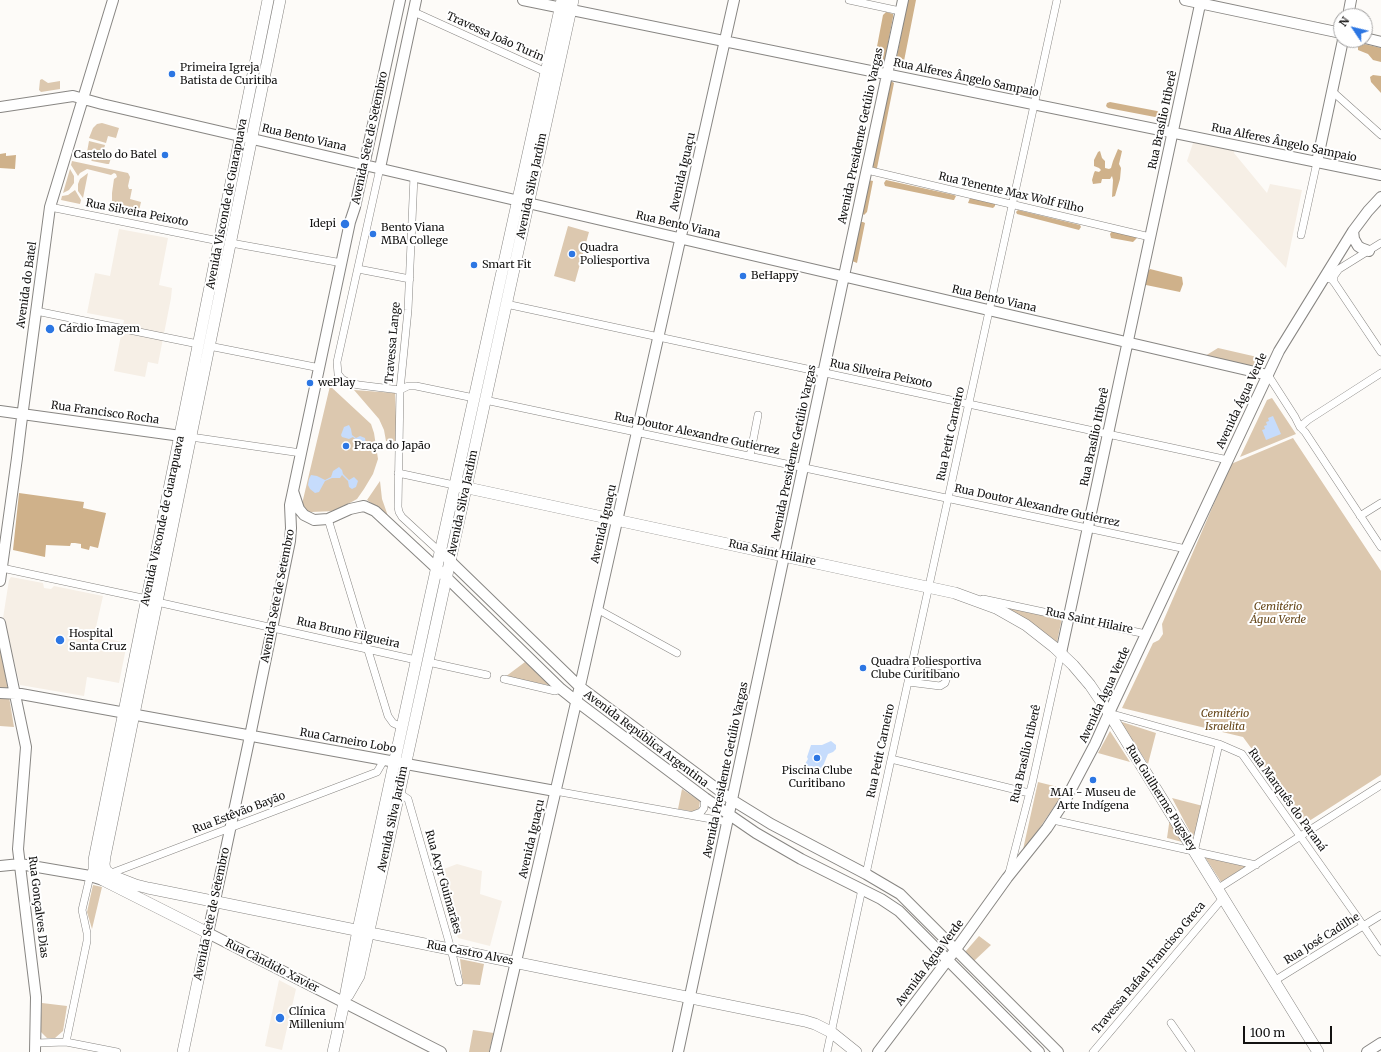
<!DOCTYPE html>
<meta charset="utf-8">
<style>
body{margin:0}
#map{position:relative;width:1381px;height:1052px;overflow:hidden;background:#fdfbf8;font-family:Merriweather,serif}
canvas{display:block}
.north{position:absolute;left:1333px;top:8px;width:40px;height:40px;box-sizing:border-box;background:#fff;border:1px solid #a1a0a0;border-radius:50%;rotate:305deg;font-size:11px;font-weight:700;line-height:16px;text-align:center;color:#131211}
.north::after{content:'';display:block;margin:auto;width:14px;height:18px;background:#2c76e3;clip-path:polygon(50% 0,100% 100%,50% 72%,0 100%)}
.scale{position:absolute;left:1243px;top:1026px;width:89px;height:18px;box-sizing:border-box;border:2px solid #131211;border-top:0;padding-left:5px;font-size:12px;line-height:14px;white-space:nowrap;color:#131211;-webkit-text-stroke:3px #fff;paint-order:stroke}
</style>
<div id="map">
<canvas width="1381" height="1052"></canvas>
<div class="north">N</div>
<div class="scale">100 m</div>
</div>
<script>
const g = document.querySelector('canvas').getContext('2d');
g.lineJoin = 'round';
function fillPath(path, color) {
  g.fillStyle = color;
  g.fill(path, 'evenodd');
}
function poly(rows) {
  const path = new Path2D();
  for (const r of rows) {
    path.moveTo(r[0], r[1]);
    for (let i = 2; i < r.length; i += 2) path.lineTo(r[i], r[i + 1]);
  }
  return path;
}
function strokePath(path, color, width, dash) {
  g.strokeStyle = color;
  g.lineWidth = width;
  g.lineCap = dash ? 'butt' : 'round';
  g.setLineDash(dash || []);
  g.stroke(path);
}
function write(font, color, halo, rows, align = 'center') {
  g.font = font + ' Merriweather,serif';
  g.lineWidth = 4;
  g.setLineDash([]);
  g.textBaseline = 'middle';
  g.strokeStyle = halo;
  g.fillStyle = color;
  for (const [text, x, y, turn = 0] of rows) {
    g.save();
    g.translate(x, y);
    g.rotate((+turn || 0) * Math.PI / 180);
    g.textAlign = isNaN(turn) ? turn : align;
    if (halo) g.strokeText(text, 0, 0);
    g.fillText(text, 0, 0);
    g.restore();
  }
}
fillPath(poly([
 [1194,140,1235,148,1234,153,1267,193,1270,184,1302,190,1286,268,1187,161],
 [119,229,168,238,159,285,172,288,171,298,158,364,148,362,145,377,114,371,124,320,87,313,95,273,110,276],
 [11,577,43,583,44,588,51,589,54,586,103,596,94,636,127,643,119,683,87,677,84,696,20,685,3,618,9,580],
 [457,864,482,871,480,894,502,901,490,946,458,938,436,872],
 [279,980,296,989,282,1050,265,1046]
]), '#f6efe6');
fillPath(poly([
 [42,79,48,83,60,81,60,89,41,92,39,90,40,80],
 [102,123,119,128,116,138,108,136,106,143,89,138,93,128,97,124],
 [89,141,105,145,103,153,112,155,109,164,107,164,92,161,90,159,87,152],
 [72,161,128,173,130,177,128,186,129,189,132,189,130,199,141,202,138,215,125,213,126,206,113,203,112,201,112,193,114,179,117,177,116,174,114,173,111,175,87,169,80,173,78,176,71,165],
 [70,169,74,176,74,183,69,190,63,193],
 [88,173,83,198,78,191,78,184,80,179],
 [75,190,81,200,80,204,61,200,62,196,68,195],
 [568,226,589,232,575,282,554,276],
 [1218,348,1266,359,1262,368,1205,356],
 [330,386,371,424,374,433,378,459,373,474,364,489,357,499,335,511,311,512,304,510,302,504],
 [354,390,395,393,397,443,386,441,384,430,379,419],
 [1272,398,1296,434,1240,457,1267,400],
 [1293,438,1381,571,1381,775,1306,823,1243,737,1122,708,1153,643,1159,640,1163,634,1162,624,1231,464],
 [380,481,382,499,388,516,367,500],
 [1000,605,1062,618,1057,642,1030,622],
 [0,642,14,727,0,726],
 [525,662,553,686,505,677],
 [1119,721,1156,733,1148,764],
 [1110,731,1130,762,1098,753],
 [1038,782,1066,789,1022,854],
 [682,789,700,801,699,808,695,812,678,809],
 [1172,798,1203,806,1196,843],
 [1170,817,1186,843,1167,838],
 [1205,857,1248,865,1221,882],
 [93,885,102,887,92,929,87,912],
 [979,936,991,945,974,961,965,952],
 [460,959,484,964,480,985,463,984],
 [42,1003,67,1006,63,1031,55,1038,47,1038,40,1031],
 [473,1030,494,1033,489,1052,469,1052]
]), '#dcc8af');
fillPath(poly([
 [908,0,916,0,904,61,902,64,899,64,896,61],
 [886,12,893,14,893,17,885,59,883,61,880,61,876,59,875,57,883,15],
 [1360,43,1381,48,1381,62,1373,60,1368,54,1358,50,1358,46],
 [1373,75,1381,76,1381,93,1371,82,1370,77],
 [891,81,894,83,877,168,875,169,872,165],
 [1110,102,1157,111,1161,114,1160,117,1155,117,1108,108,1106,106,1107,103],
 [1118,149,1122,151,1119,164,1121,168,1120,179,1115,196,1112,197,1113,180,1112,176,1110,179,1102,179,1101,183,1093,184,1092,180,1094,173,1095,171,1099,172,1101,170,1099,168,1094,166,1094,160,1098,152,1100,151,1102,158,1105,161,1105,168,1109,169,1111,168,1113,161],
 [6,153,6,156,16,155,15,169,0,168,0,154],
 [868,180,873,181,867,212,864,215,862,213],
 [886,180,954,195,956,196,954,200,953,200,885,186,884,183],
 [970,198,995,203,995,206,993,208,968,203],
 [1018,210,1080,225,1081,227,1079,230,1017,214,1016,212],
 [859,222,863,222,865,223,857,263,852,261],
 [1112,231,1136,237,1137,238,1133,242,1111,238,1110,234],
 [1150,269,1182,277,1183,284,1180,292,1146,285,1145,284,1148,272],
 [19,493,84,502,83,508,106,513,98,548,90,546,89,550,81,548,81,544,75,543,71,543,70,546,46,545,45,557,13,550]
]), '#cfb18a');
fillPath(poly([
 [1273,416,1281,434,1266,440,1262,430,1265,429,1264,426,1267,425,1266,422,1269,421,1268,418],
 [349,425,351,429,352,435,356,438,360,436,365,438,366,444,363,448,360,449,356,447,356,440,353,437,349,439,342,437,341,435,344,427],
 [339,467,342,470,343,474,349,480,354,477,358,481,356,487,352,489,349,487,348,481,342,475,340,478,332,478,325,481,319,492,315,493,310,489,308,485,309,479,311,475,317,476,325,480,331,477,333,471],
 [831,741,836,745,836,749,833,752,828,754,823,766,820,770,812,773,806,771,804,769,805,764,808,759,807,757,811,745,822,745]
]), '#c6dcfc');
const street = poly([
 [849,0,900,11],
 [414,12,546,72],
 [1332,91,1381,135],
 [380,168,337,362,338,374,342,379,349,383,359,385,400,390,408,386,416,386,474,398],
 [867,170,1150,237],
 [414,176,408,310,400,390,398,507,399,512,402,517,440,552],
 [50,207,219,241],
 [1301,235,1317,162],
 [231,243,342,263],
 [358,269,410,279],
 [1324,278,1331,279,1334,282,1381,352],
 [1334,282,1334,276,1339,269,1381,243],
 [506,304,1228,460],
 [36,311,198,344],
 [209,346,320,368],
 [1268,375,1295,417,1300,427,1305,432,1381,547],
 [485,400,1186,549],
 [1300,427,1308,420,1381,373],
 [191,437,301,453],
 [750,456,758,415],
 [398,473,454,485],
 [1360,516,1381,503],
 [328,519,388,716,393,723,402,727],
 [2,568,147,599],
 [983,599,1146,634],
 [157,602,416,660],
 [597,609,677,653],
 [428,662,487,675],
 [504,679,555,691,561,689],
 [908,682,940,686,945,683,949,671,947,667,912,661],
 [1109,713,1219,744,1242,754,1358,918,1381,952],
 [891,759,1029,793],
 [555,791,728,822],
 [399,793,408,799,451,949,459,982],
 [693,815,701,812,704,808,705,798],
 [1053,820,1256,865],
 [1194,852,1219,744],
 [1009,873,1032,784,1061,653],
 [109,874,377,772,384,760],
 [866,874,1057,0],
 [1217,889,1381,785],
 [1274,981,1381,915],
 [1171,1023,1191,1052],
 [66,1042,87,941,87,933,82,910,91,872],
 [36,1043,66,1042,117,1052],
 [827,1052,862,889],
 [1093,1052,1223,898]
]);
const secondary = poly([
 [400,0,355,207,350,222,293,491,290,505,291,528,290,541,250,736,208,933,441,1052],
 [523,0,1381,175],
 [1185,0,1341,33],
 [1348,16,1351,0],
 [1365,38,1381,42],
 [0,107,73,96,102,104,1268,375],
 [1317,162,1343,40],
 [380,168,416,0],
 [1353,231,1354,239,1358,246,1361,248,1369,251],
 [0,411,188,437],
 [293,491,299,509,304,515,314,520,328,519,350,509,359,507,364,506,375,511,446,577,561,689,576,701,705,798,756,833,801,859,881,899,899,911,1039,1052],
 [446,557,580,687,732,800,771,824,866,874,900,894,1058,1052],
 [0,581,17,458,21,425,50,207,113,0],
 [0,623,26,747,18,849,36,997,35,1052],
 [1061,653,1201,0],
 [0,693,21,694,555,791],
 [0,866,20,864,90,876,103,880],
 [495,1052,582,677,734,0],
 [678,1052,903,0],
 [878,1052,956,949,1007,878,1047,828,1066,799,1095,744,1109,713,1279,351,1353,231,1368,211,1381,197],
 [1367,1052,1381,1043]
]);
const primary = poly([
 [280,0,105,856,104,864,105,870,113,876,136,885,148,888,805,1021,815,1024,831,1032,856,1052],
 [454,485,955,593,996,608,1026,625,1054,647,1073,665,1090,685,1109,713,1318,1052],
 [348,995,359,976,573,0],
 [183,1052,208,933,103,880,98,875,94,870,94,860,268,0],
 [333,1052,344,1003,358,930,428,607,562,0]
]);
strokePath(street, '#888683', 8);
strokePath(secondary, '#888683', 12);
strokePath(primary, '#888683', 12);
strokePath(street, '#fff', 7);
strokePath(secondary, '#fff', 10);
strokePath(primary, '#fff', 11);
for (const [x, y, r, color] of [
 [172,74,4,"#2c76e3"],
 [165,155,4,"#2c76e3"],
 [345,224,5,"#2c76e3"],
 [373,234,4,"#2c76e3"],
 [572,254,4,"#2c76e3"],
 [474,265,4,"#2c76e3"],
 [743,276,4,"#2c76e3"],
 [50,329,5,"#2c76e3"],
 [310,383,4,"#2c76e3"],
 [346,446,4,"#2c76e3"],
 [60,640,5,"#2c76e3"],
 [863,668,4,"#2c76e3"],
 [817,758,4,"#2c76e3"],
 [1093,780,4,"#2c76e3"],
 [280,1018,5,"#2c76e3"]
]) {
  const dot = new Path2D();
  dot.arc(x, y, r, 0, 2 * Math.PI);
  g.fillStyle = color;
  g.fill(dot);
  strokePath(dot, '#fff', 1.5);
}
write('11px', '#131211', '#fff', [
 ["Travessa João Turin",495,37,24],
 ["Rua Alferes Ângelo Sampaio",966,78,12],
 ["Rua Brasílio Itiberê",1163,120,-78],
 ["Avenida Presidente Getúlio Vargas",861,136,-78],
 ["Rua Bento Viana",304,138,13],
 ["Avenida Sete de Setembro",370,138,-78],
 ["Rua Alferes Ângelo Sampaio",1284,143,12],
 ["Avenida Iguaçu",683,172,-77],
 ["Avenida Silva Jardim",532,186,-78],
 ["Rua Tenente Max Wolf Filho",1011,193,13],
 ["Avenida Visconde de Guarapuava",227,204,-79],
 ["Rua Silveira Peixoto",137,213,11],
 ["Rua Bento Viana",678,225,13],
 ["Avenida do Batel",27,285,-82],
 ["Rua Bento Viana",994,299,13],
 ["Travessa Lange",393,343,-85],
 ["Rua Silveira Peixoto",881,374,12],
 ["Avenida Água Verde",1242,401,-65],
 ["Rua Francisco Rocha",105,413,8],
 ["Rua Doutor Alexandre Gutierrez",697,434,12],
 ["Rua Petit Carneiro",951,434,-78],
 ["Rua Brasílio Itiberê",1095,437,-78],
 ["Avenida Presidente Getúlio Vargas",794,453,-78],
 ["Avenida Silva Jardim",463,503,-78],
 ["Rua Doutor Alexandre Gutierrez",1037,506,12],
 ["Avenida Visconde de Guarapuava",163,521,-78],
 ["Avenida Iguaçu",604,524,-77],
 ["Rua Saint Hilaire",772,553,12],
 ["Avenida Sete de Setembro",278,596,-79],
 ["Rua Saint Hilaire",1089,621,12],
 ["Rua Bruno Filgueira",348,633,13],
 ["Avenida Água Verde",1105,695,-65],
 ["Avenida República Argentina",646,739,37],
 ["Rua Carneiro Lobo",348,741,10],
 ["Rua Petit Carneiro",881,751,-78],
 ["Rua Brasílio Itiberê",1026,754,-77],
 ["Avenida Presidente Getúlio Vargas",726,770,-78],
 ["Rua Guilherme Pugsley",1161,798,58],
 ["Rua Marquês do Paraná",1287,800,54],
 ["Rua Estêvão Bayão",239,813,-21],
 ["Avenida Silva Jardim",393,819,-78],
 ["Avenida Iguaçu",532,839,-77],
 ["Rua Acyr Guimarães",443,882,74],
 ["Rua Gonçalves Dias",38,907,83],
 ["Avenida Sete de Setembro",212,914,-78],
 ["Rua José Cadilhe",1322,939,-32],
 ["Rua Castro Alves",470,953,11],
 ["Avenida Água Verde",930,963,-53],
 ["Rua Cândido Xavier",272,966,27],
 ["Travessa Rafael Francisco Greca",1149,968,-50]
]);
write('11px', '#131211', '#fff', [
 ["Primeira Igreja",180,68],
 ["Batista de Curitiba",180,81],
 ["Castelo do Batel",157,155,"right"],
 ["Idepi",336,224,"right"],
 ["Bento Viana",381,228],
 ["MBA College",381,241],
 ["Quadra",580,248],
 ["Poliesportiva",580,261],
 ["Smart Fit",482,265],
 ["BeHappy",751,276],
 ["Cárdio Imagem",59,329],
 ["wePlay",318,383],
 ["Praça do Japão",354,446],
 ["Hospital",69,634],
 ["Santa Cruz",69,647],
 ["Quadra Poliesportiva",871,662],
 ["Clube Curitibano",871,675],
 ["Piscina Clube",817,771,"center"],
 ["Curitibano",817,784,"center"],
 ["MAI - Museu de",1093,793,"center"],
 ["Arte Indígena",1093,806,"center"],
 ["Clínica",289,1012],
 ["Millenium",289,1025]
], 'left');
write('italic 11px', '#654619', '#fff', [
 ["Cemitério",1278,607],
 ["Água Verde",1278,620],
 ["Cemitério",1225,714],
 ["Israelita",1225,727]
]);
</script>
